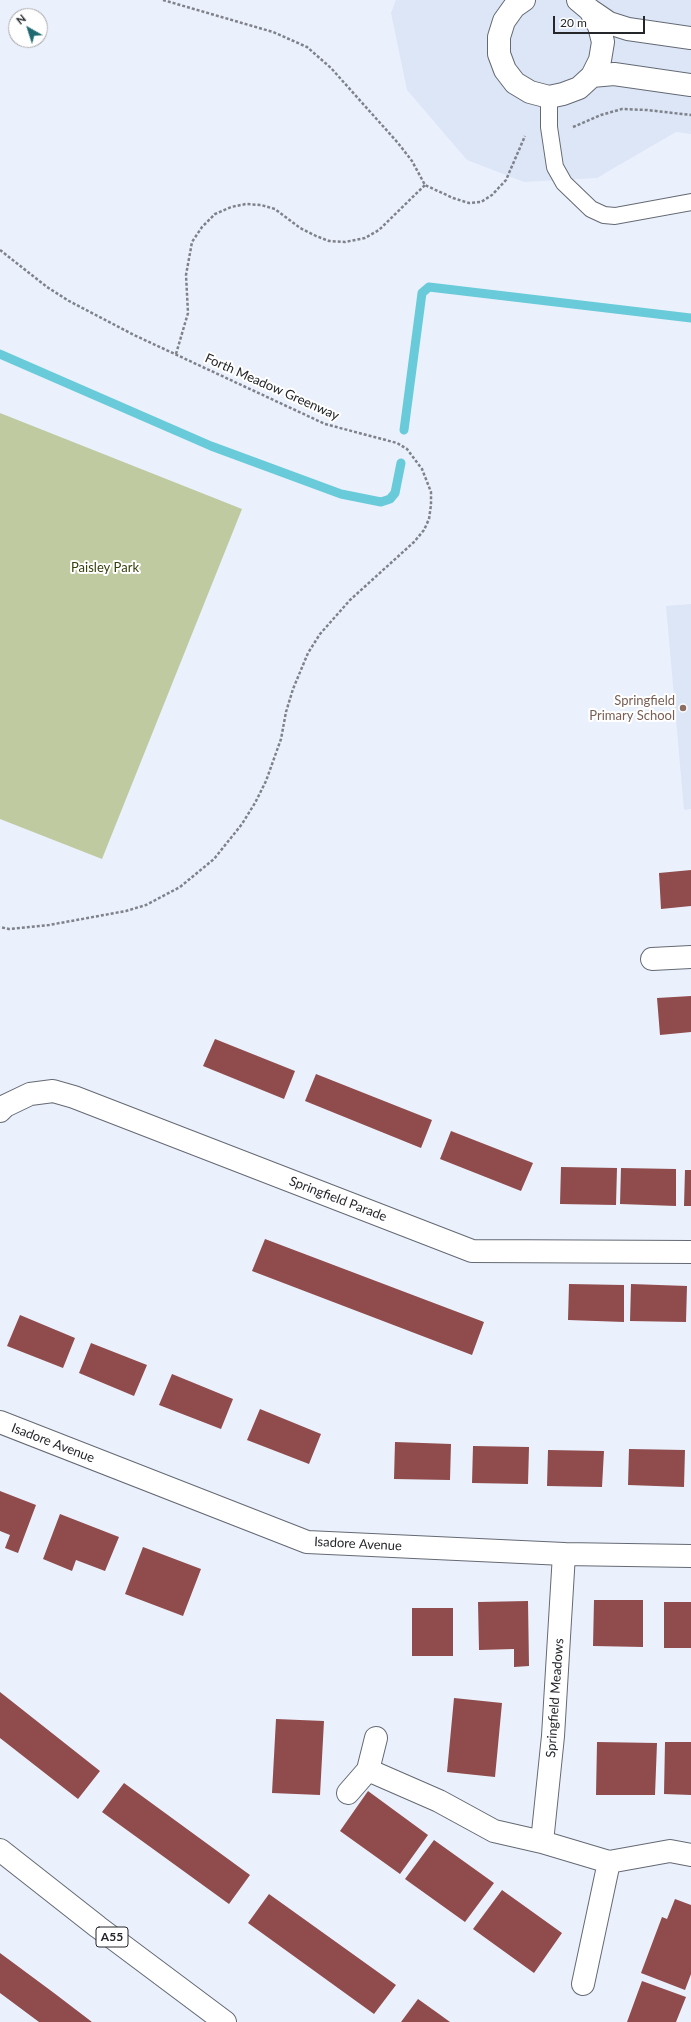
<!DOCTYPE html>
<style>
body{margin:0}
#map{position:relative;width:691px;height:2022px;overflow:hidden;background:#ebf1fc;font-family:Lato,sans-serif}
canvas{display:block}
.north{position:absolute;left:8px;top:8px;width:40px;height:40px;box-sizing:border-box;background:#fff;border:1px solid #a7a8aa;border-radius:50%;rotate:321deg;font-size:11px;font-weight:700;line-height:16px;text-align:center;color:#24262a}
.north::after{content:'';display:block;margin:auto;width:14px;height:18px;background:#1e6a70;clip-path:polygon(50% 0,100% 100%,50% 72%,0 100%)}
.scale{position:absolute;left:553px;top:16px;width:92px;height:18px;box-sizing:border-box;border:2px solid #24262a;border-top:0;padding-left:5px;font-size:12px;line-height:14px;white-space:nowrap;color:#24262a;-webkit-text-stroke:3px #fff;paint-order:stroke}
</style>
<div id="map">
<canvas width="691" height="2022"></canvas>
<div class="north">N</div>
<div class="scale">20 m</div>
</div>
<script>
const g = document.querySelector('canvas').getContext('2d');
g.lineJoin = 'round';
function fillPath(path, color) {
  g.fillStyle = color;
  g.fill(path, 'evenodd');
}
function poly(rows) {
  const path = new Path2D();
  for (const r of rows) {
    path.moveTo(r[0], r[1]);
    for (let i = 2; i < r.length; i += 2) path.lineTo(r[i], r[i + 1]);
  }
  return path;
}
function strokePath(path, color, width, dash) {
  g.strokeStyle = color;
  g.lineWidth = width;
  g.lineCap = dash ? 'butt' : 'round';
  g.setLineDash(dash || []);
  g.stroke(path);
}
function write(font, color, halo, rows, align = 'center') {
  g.font = font + ' Lato,sans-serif';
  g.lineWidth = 4;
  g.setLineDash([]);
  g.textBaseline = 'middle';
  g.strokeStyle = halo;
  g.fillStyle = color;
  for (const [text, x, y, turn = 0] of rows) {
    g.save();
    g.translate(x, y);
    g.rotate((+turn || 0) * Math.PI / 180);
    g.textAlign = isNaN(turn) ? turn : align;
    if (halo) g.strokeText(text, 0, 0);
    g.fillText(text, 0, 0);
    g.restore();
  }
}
fillPath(poly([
 [396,0,691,0,691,134,676,132,597,178,524,182,467,160,407,90,391,13],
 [691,604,691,809,684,810,666,606]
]), '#dce6f7');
fillPath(poly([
 [0,413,242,509,102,859,0,819]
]), '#bfcaa1');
strokePath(poly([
 [0,354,211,446,341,494,381,502,390,499,395,493,401,463],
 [404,430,422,293,429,287,691,318]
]), '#69cbda', 9);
fillPath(poly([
 [691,870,691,906,661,909,659,873],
 [691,996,691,1032,660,1035,657,998],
 [215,1039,295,1071,284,1099,203,1066],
 [316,1074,432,1120,421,1148,305,1101],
 [451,1131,533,1163,521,1191,440,1159],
 [561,1167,617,1168,616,1205,560,1204],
 [621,1168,676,1169,676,1206,620,1204],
 [685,1170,691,1170,691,1206,684,1206],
 [265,1239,484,1322,472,1355,252,1271],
 [569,1284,624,1285,624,1322,568,1320],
 [631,1284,687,1286,686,1322,630,1321],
 [20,1315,75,1338,63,1368,7,1346],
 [91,1343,147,1365,134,1396,79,1373],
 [172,1374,233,1399,221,1429,159,1405],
 [260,1409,321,1434,309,1464,247,1440],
 [395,1442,451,1444,450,1480,394,1479],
 [473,1446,529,1447,528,1484,472,1483],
 [629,1449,685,1450,684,1487,628,1485],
 [548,1450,604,1451,602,1487,547,1486],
 [0,1491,36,1505,18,1553,5,1548,10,1535,0,1531],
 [60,1514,119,1537,105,1571,76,1560,72,1571,43,1559],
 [143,1547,201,1569,183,1616,125,1594],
 [594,1600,643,1600,643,1647,593,1646],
 [528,1601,529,1666,514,1667,514,1649,479,1650,478,1602],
 [664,1602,691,1602,691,1648,664,1648],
 [412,1608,453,1608,453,1656,412,1656],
 [0,1692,100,1771,78,1799,0,1738],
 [454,1698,502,1703,495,1777,447,1772],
 [276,1719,324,1721,320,1795,272,1793],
 [597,1742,657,1743,655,1795,596,1795],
 [665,1742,691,1742,691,1795,664,1794],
 [124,1783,250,1875,229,1904,102,1812],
 [368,1791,428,1835,400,1874,340,1831],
 [434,1840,494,1883,465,1922,405,1879],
 [502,1890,562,1933,534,1973,473,1929],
 [269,1894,396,1985,374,2014,248,1923],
 [675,1899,691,1905,691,1974,685,1990,641,1973,662,1917,667,1919],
 [0,1953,54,1993,92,2022,39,2022,35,2019,0,1993],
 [642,1981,686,1997,676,2022,627,2022],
 [418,1999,439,2014,450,2022,401,2022]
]), '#904b4c');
const lane = poly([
 [549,97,549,127,555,167,564,183,591,209,604,215,615,216,691,202]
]);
const street = poly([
 [524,0,514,7,504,21,499,37,499,54,505,70,515,83,530,92,549,97,563,94,579,88,592,76,600,60,603,42,599,26,590,10,578,0],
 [590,10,609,23,628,29,691,38],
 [592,76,614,74,691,85],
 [652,959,691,957],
 [0,1111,5,1106,30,1094,53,1091,74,1097,472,1251,691,1252],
 [0,1422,307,1542,564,1554,691,1556],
 [368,1770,439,1801,494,1831,542,1842,609,1862,670,1851,691,1855],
 [348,1793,368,1770,376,1738],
 [542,1842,553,1736,564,1554],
 [583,1984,609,1862]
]);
const highway = poly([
 [0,1850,98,1927,225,2022]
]);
strokePath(lane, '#646973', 18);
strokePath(street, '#646973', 24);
strokePath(highway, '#646973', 24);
strokePath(poly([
 [163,0,273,32,307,47,331,68,398,143,412,161,425,185,453,198,469,203,481,202,492,195,506,180,525,136],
 [573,127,601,115,622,109,647,110,691,115],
 [0,250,47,287,69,301,134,335,325,424,397,443,407,449,422,469,431,492,431,505,429,519,424,530,414,542,350,600,320,634,308,653,293,689,286,712,281,739,266,781,255,803,242,824,214,859,180,887,146,905,126,911,49,925,9,929,0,927],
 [176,354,188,313,186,275,192,242,202,227,215,214,231,207,246,204,261,205,275,209,300,228,316,236,329,241,345,242,365,238,379,230,425,185]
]), '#7f828a', 2.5, [3, 2]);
strokePath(lane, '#fff', 16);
strokePath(street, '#fff', 22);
strokePath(highway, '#fff', 22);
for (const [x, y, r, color] of [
 [683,708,4,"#8d6e63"]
]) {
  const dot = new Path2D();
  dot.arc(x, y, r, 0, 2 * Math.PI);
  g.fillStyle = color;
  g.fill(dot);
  strokePath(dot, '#fff', 1.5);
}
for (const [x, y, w] of [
 [112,1937,32]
]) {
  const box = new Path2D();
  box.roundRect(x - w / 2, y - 10, w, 20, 3);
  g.fillStyle = '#fff';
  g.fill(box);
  strokePath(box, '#24262a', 1);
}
write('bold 12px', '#24262a', null, [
 ["A55",112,1937]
]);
write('13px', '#24262a', '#fff', [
 ["Forth Meadow Greenway",272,387,24],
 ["Springfield Parade",338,1199,21],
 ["Isadore Avenue",53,1443,21],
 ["Isadore Avenue",358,1544,3],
 ["Springfield Meadows",555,1698,-86]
]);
write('13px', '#36400b', '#fff', [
 ["Paisley Park",105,568]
]);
write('13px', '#785e54', '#fff', [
 ["Springfield",675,701],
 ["Primary School",675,716]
], 'right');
</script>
